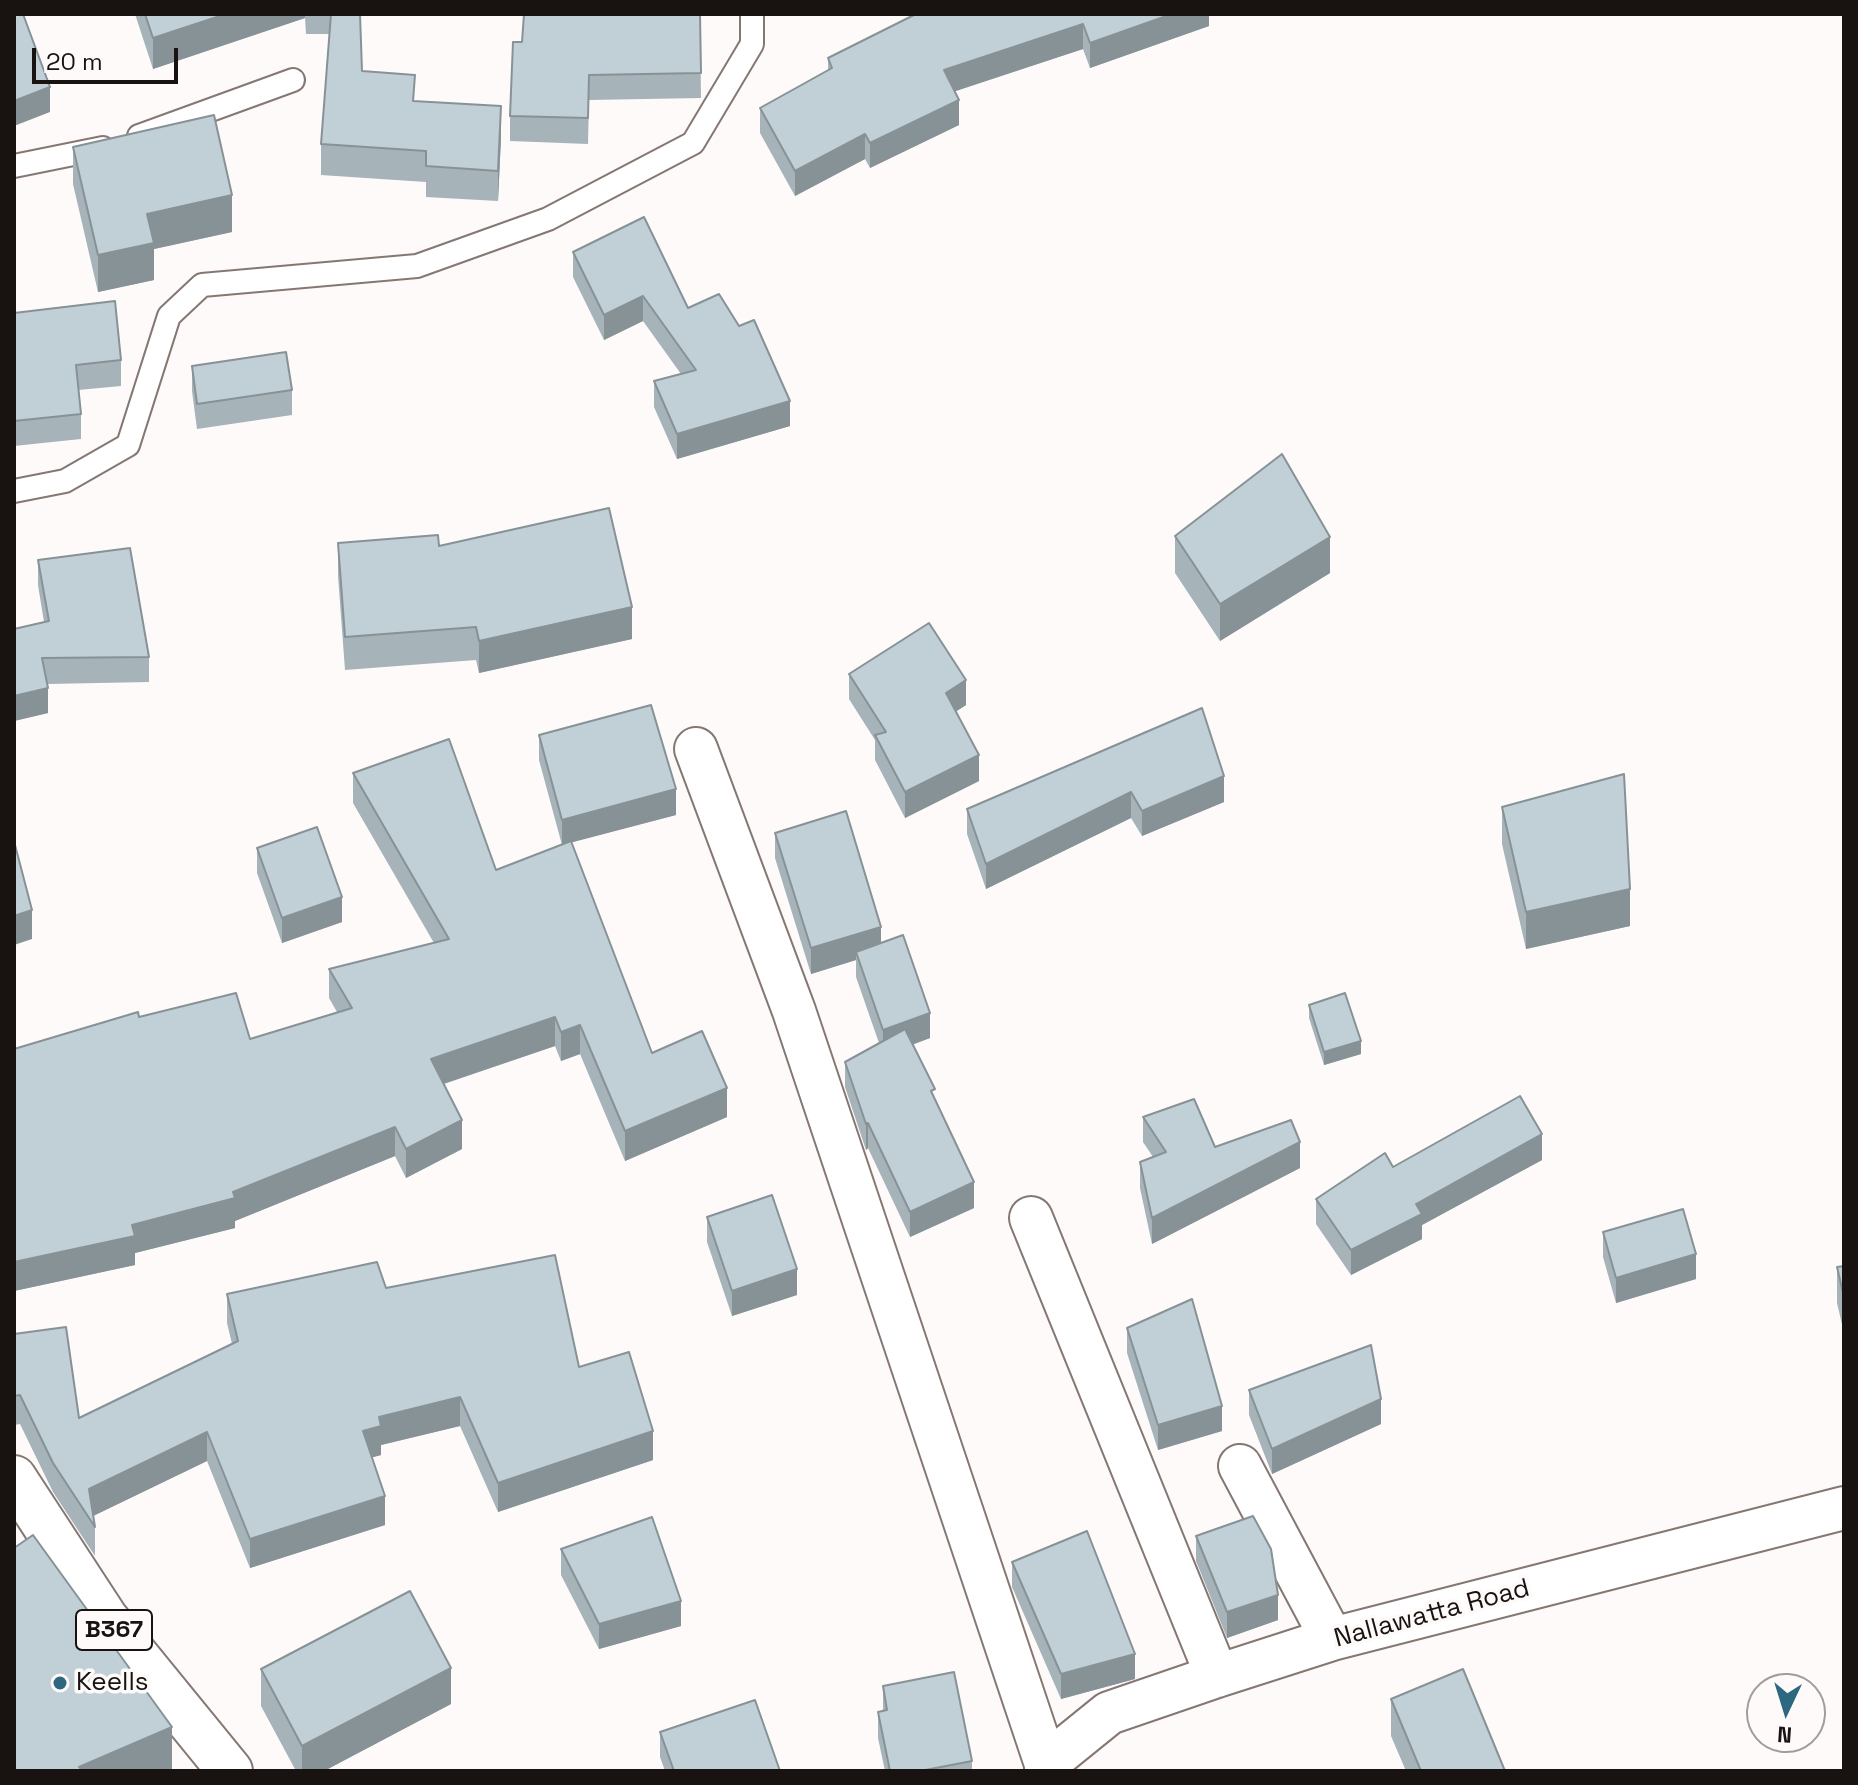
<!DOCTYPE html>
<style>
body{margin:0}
#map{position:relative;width:1858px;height:1785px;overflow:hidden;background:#fdfaf9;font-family:"Space Grotesk",sans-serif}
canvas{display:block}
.frame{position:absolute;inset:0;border:16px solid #181210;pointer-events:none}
.north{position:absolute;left:1746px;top:1673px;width:80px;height:80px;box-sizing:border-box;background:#fdfaf9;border:2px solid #a19d9c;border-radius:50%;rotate:184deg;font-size:22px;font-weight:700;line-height:32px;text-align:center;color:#181210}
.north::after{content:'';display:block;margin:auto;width:28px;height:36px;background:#2d6880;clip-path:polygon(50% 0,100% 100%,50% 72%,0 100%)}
.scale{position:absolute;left:32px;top:48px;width:146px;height:36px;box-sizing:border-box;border:4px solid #181210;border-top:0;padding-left:10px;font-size:24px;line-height:28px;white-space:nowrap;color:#181210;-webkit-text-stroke:6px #fdfaf9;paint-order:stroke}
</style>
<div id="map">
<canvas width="1858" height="1785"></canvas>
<div class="frame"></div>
<div class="north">N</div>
<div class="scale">20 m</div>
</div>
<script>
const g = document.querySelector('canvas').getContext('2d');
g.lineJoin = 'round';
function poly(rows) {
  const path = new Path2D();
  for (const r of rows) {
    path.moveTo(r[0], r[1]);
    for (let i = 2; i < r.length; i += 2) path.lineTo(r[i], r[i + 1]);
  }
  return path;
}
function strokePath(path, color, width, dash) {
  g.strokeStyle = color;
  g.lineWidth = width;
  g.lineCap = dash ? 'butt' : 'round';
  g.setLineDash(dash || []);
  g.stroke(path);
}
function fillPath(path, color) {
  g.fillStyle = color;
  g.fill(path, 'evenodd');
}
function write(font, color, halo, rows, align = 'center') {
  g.font = font + ' "Space Grotesk",sans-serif';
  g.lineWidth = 7;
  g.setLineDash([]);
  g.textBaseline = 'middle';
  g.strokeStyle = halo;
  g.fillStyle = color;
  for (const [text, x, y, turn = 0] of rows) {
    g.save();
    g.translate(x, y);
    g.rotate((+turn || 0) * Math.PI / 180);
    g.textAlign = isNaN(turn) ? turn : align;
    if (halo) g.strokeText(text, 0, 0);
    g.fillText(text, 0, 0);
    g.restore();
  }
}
const service = poly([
 [139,136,293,80],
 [14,166,103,148],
 [14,491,65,481,128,445,169,316,202,285,417,266,548,219,693,143,752,44,752,14]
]);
const minor = poly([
 [696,749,794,1011,1046,1764],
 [1031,1218,1217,1676],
 [1240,1466,1332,1639],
 [1046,1771,1046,1764,1109,1713,1217,1676,1332,1639,1844,1508]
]);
const primary = poly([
 [14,1478,106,1619,230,1771]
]);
strokePath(service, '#857772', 26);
strokePath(minor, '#857772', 46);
strokePath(primary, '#857772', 48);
strokePath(service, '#fff', 22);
strokePath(minor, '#fff', 42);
strokePath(primary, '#fff', 44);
fillPath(poly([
 [135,14,360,14,362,71,415,101,501,137,498,201,426,197,426,182,321,175,321,144,329,34,306,34,305,18,153,69],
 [700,14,701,98,589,100,588,144,510,141,510,116,522,42],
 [916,14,1209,14,1209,26,1090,68,1083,49,954,91,959,125,870,168,865,159,795,196,760,133,760,108,828,71,828,58],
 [73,147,232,232,154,249,154,280,98,292,73,184],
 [573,252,688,308,790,426,677,459,654,407,654,381,681,374,643,321,604,340,573,277],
 [14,313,121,360,121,386,78,390,81,414,81,439,14,446],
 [192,366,292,390,292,415,197,429,192,391],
 [1175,536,1330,573,1220,641,1175,573],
 [338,543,439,546,632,639,479,673,476,660,345,670,338,576],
 [38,560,149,657,149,682,47,684,48,713,14,721,14,629,44,622,38,585],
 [849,674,966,705,955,712,979,781,905,818,875,760,875,740,849,699],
 [1202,708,1224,802,1142,836,1131,818,986,889,967,834,967,809],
 [539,735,676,815,571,842,652,1053,727,1117,625,1161,580,1054,561,1061,555,1046,444,1084,462,1149,406,1178,395,1156,235,1221,235,1228,135,1253,135,1265,14,1291,14,1049,139,1017,250,1039,337,1012,329,998,329,969,434,943,353,803,353,773,496,870,562,845,539,760],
 [1502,807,1630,926,1526,949,1502,844],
 [775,833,881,943,930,1038,912,1045,935,1099,974,1208,910,1237,868,1148,866,1150,845,1087,845,1062,879,1043,856,977,856,960,811,974,775,858],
 [257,848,342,922,282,943,257,873],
 [1309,1005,1361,1054,1324,1065,1309,1018],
 [1143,1117,1215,1147,1300,1168,1152,1244,1140,1188,1140,1162,1153,1157,1143,1142],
 [1542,1160,1422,1225,1422,1239,1351,1275,1316,1224,1316,1199,1393,1167],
 [707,1217,797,1295,732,1316,707,1242],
 [1603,1232,1696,1279,1616,1303,1603,1257],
 [1844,1266,1844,1333,1837,1303,1837,1267],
 [386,1288,579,1367,653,1460,498,1512,460,1426,381,1445,381,1455,372,1457,385,1525,250,1568,207,1461,93,1516,95,1527,95,1556,53,1492,20,1424,14,1425,14,1334,79,1418,232,1344,227,1323,227,1294],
 [1127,1328,1222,1431,1158,1450,1127,1353],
 [1249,1390,1381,1424,1272,1474,1249,1415],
 [1196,1536,1278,1620,1227,1638,1196,1561],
 [561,1549,681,1626,599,1649,561,1575],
 [1012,1562,1135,1679,1061,1699,1012,1587],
 [261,1669,451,1704,324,1771,296,1771,261,1706],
 [883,1686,972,1761,972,1771,885,1771,878,1738,878,1712,883,1711],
 [1391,1699,1505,1771,1406,1771,1391,1736],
 [660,1732,780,1771,665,1771,660,1757]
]), '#a6b3b9');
fillPath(poly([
 [226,14,305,14,305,18,153,69,153,38],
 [1172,14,1209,14,1209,26,1090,68,1090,43],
 [1083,24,1083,49,944,95,944,70],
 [50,87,50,112,14,126,14,101],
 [959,100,959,125,870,168,870,143],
 [501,106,501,137,498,201,498,171],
 [865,134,865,159,795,196,795,171],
 [232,195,232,232,154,249,154,280,98,292,98,255,147,214],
 [643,296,643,321,604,340,604,315],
 [790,401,790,426,677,459,677,434],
 [1330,537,1330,573,1220,641,1220,604],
 [632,607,632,639,479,673,479,641],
 [966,680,966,705,946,718,946,693],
 [48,688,48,713,14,721,14,696],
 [979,755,979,781,905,818,905,792],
 [1224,776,1224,802,1142,836,1142,811],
 [676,789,676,815,562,845,562,820],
 [1131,792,1131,818,986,889,986,864],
 [1630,889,1630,926,1526,949,1526,912],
 [342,897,342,922,282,943,282,918],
 [32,910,32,939,14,945,14,916],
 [881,927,881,953,856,952,856,960,811,974,811,948],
 [930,1013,930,1038,883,1055,883,1030],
 [555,1017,555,1046,431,1088,431,1059],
 [580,1025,580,1054,561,1061,561,1032],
 [1361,1041,1361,1054,1324,1065,1324,1052],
 [727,1088,727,1117,625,1161,625,1131],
 [462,1120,462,1149,406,1178,406,1149],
 [868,1123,868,1148,866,1150,866,1124],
 [395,1127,395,1156,235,1221,235,1228,135,1253,135,1265,14,1291,14,1262,233,1192],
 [1542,1134,1542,1160,1422,1225,1422,1239,1351,1275,1351,1250,1416,1204],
 [1300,1142,1300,1168,1152,1244,1152,1218],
 [974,1182,974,1208,910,1237,910,1212],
 [1696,1254,1696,1279,1616,1303,1616,1278],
 [797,1269,797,1295,732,1316,732,1291],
 [460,1397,460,1426,381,1445,381,1455,363,1460,363,1431,379,1417],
 [1381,1399,1381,1424,1272,1474,1272,1449],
 [1222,1406,1222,1431,1158,1450,1158,1425],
 [653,1431,653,1460,498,1512,498,1483],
 [207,1432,207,1461,89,1518,89,1489],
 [385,1496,385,1525,250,1568,250,1539],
 [1278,1595,1278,1620,1227,1638,1227,1612],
 [681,1601,681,1626,599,1649,599,1624],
 [1135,1654,1135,1679,1061,1699,1061,1674],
 [451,1668,451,1704,324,1771,302,1771,302,1746],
 [172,1727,172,1771,79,1771,79,1767]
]), '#879296');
const building = poly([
 [14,14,23,14,50,87,14,101,14,14],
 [145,14,226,14,153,38,145,14],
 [331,14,360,14,362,71,415,75,413,101,501,106,498,171,426,166,426,151,321,144,331,14],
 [524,14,700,14,701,73,589,75,588,118,510,116,513,42,522,42,524,14],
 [916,14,1172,14,1090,43,1083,24,944,70,959,100,870,143,865,134,795,171,760,108,832,68,828,58,916,14],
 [214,115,232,195,147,214,154,243,98,255,73,147,214,115],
 [644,217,688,308,719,294,739,326,754,320,790,401,677,434,654,381,696,370,643,296,604,315,573,252,644,217],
 [115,301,121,360,76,365,81,414,14,421,14,313,115,301],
 [286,352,292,390,197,404,192,366,286,352],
 [1282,454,1330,537,1220,604,1175,536,1282,454],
 [609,508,632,607,479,641,476,627,345,637,338,543,438,535,439,546,609,508],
 [130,548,149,657,42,658,48,688,14,696,14,629,49,621,38,560,130,548],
 [929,623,966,680,946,693,979,755,905,792,875,735,886,732,849,674,929,623],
 [651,705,676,789,562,820,539,735,651,705],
 [1202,708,1224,776,1142,811,1131,792,986,864,967,809,1202,708],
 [449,739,496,870,571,841,652,1053,702,1031,727,1088,625,1131,580,1025,561,1032,555,1017,431,1059,462,1120,406,1149,395,1127,233,1192,235,1198,132,1225,135,1236,14,1262,14,1049,138,1012,139,1017,236,993,250,1039,352,1008,329,969,449,939,353,773,449,739],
 [1624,774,1630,889,1526,912,1502,807,1624,774],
 [846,811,881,927,811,948,775,833,846,811],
 [317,827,342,897,282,918,257,848,317,827],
 [14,841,32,910,14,916,14,841],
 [903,935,930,1013,883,1030,856,952,903,935],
 [1345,993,1361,1041,1324,1052,1309,1005,1345,993],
 [905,1029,935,1089,931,1091,974,1182,910,1212,868,1123,866,1124,845,1062,905,1029],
 [1520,1096,1542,1134,1416,1204,1422,1214,1351,1250,1316,1199,1385,1153,1393,1167,1520,1096],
 [1194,1099,1215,1147,1291,1120,1300,1142,1152,1218,1140,1162,1166,1152,1143,1117,1194,1099],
 [772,1195,797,1269,732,1291,707,1217,772,1195],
 [1683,1209,1696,1254,1616,1278,1603,1232,1683,1209],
 [555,1255,579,1367,629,1352,653,1431,498,1483,460,1397,379,1417,381,1426,363,1431,385,1496,250,1539,207,1432,89,1489,95,1527,53,1463,20,1395,14,1396,14,1334,66,1327,79,1418,238,1341,227,1294,377,1262,386,1288,555,1255],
 [1844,1266,1844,1297,1837,1267,1844,1266],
 [1192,1299,1222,1406,1158,1425,1127,1328,1192,1299],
 [1371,1345,1381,1399,1272,1449,1249,1390,1371,1345],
 [1253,1516,1271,1549,1278,1595,1227,1612,1196,1536,1253,1516],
 [652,1517,681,1601,599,1624,561,1549,652,1517],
 [1087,1531,1135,1654,1061,1674,1012,1562,1087,1531],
 [33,1535,172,1727,79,1767,83,1771,14,1771,14,1548,33,1535],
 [410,1591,451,1668,302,1746,261,1669,410,1591],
 [1463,1669,1505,1771,1421,1771,1391,1699,1463,1669],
 [954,1672,972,1761,920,1771,890,1771,878,1712,887,1710,883,1686,954,1672],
 [755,1700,780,1771,674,1771,660,1732,755,1700]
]);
fillPath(building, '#c1d0d7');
strokePath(building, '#879296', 2);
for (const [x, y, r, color] of [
 [60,1683,8,"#2d6880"]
]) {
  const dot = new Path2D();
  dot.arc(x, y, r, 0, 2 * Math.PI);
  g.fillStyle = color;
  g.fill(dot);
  strokePath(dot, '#fdfaf9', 3);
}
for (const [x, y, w] of [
 [114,1630,76]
]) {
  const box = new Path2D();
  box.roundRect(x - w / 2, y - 20, w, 40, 6);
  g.fillStyle = '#fdfaf9';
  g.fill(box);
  strokePath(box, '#181210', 2);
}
write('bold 24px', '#181210', null, [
 ["B367",114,1630]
]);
write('26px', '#181210', '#fdfaf9', [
 ["Nallawatta Road",1432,1614,-15]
]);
write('26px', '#181210', '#fdfaf9', [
 ["Keells",76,1683]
], 'left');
</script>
